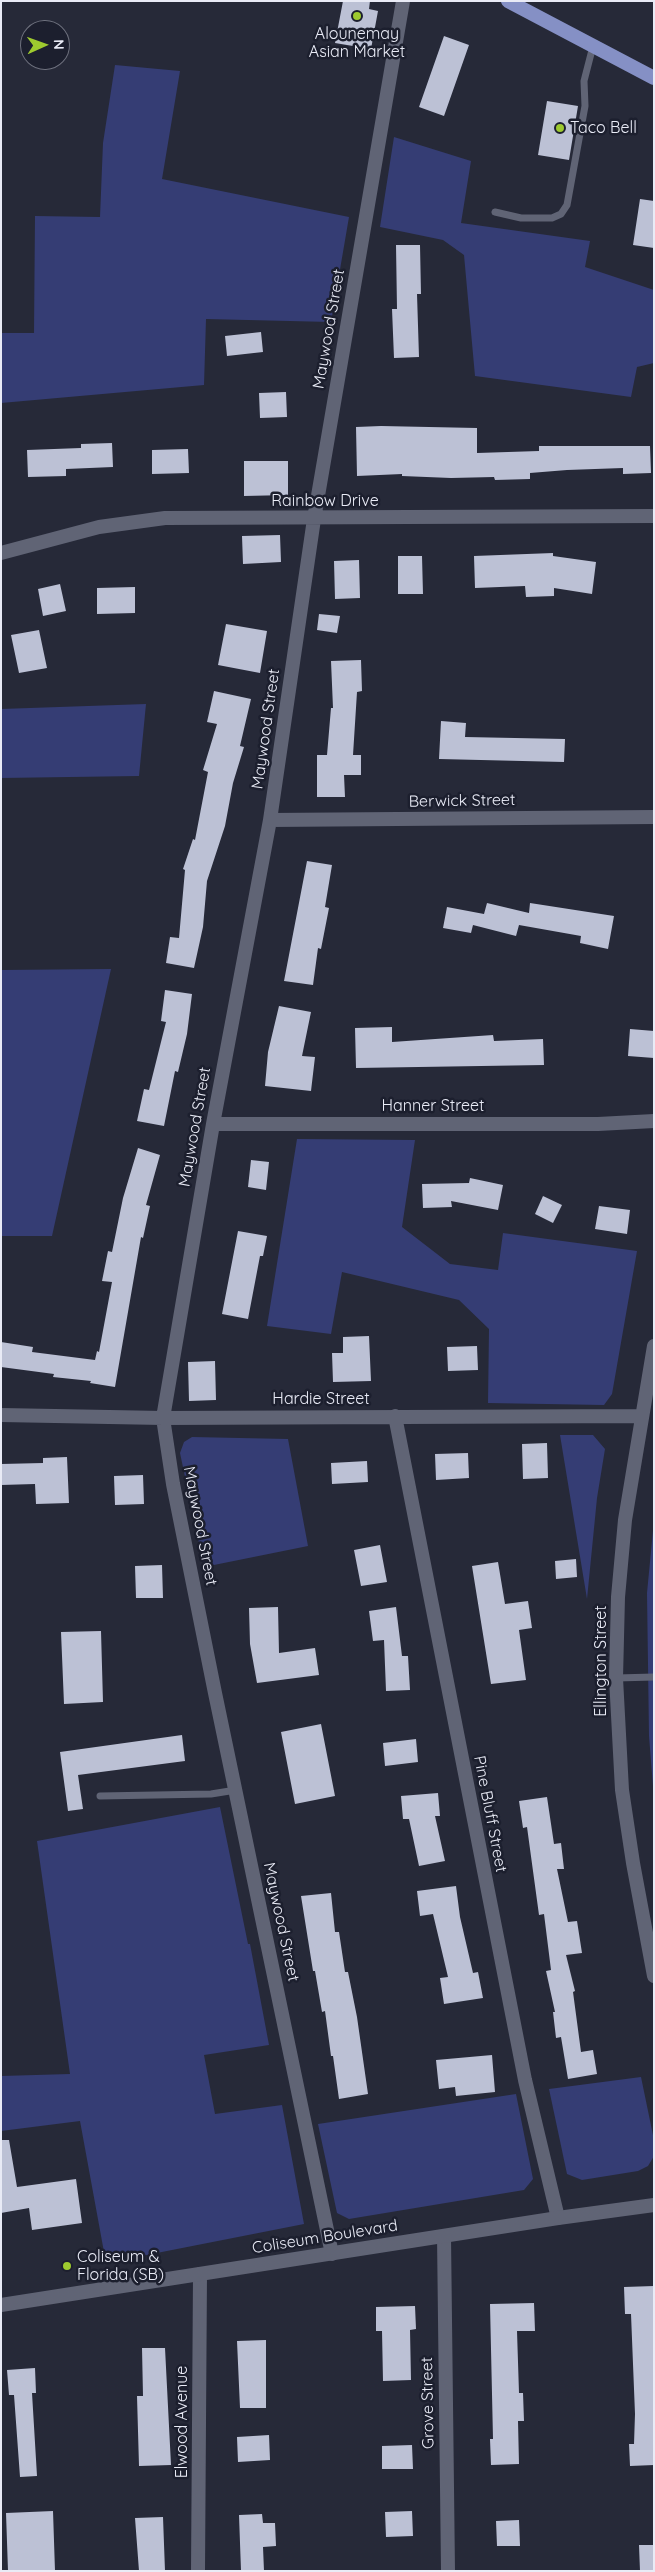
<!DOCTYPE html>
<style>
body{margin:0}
#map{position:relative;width:655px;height:2572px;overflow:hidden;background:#262938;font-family:Quicksand,sans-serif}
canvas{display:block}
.frame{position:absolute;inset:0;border:2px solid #e9ebf6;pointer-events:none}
.north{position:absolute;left:20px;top:20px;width:50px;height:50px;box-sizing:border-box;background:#1c1f2e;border:1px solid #6e717e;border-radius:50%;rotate:88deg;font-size:14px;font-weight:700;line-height:20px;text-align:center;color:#e9ebf6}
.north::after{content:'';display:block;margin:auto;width:18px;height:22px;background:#9eca2f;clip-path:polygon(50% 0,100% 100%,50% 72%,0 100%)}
</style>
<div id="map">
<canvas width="655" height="2572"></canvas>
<div class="frame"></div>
<div class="north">N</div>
</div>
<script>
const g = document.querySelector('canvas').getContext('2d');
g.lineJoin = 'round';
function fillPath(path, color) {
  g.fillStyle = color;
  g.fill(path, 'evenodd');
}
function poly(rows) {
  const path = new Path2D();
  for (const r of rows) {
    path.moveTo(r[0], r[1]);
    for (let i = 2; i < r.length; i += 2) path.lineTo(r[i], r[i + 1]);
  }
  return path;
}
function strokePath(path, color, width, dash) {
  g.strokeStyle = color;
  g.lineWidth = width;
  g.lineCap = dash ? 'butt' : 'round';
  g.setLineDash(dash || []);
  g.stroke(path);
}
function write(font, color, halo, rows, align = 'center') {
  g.font = font + ' Quicksand,sans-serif';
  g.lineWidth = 5;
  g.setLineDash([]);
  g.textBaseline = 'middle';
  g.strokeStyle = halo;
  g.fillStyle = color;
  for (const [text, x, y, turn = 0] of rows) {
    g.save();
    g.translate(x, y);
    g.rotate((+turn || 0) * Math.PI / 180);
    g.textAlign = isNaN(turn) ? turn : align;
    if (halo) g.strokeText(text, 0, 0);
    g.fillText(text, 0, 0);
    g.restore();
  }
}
fillPath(poly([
 [115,65,180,71,162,179,349,217,331,322,206,319,204,385,1,403,1,333,34,333,35,216,100,217,103,143],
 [394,137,471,161,461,223,590,241,585,267,654,290,654,363,637,367,631,397,475,376,464,255,443,240,380,227],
 [146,704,139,776,1,778,1,709],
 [111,969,52,1236,1,1236,1,970],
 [297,1139,415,1140,402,1227,450,1264,498,1270,503,1233,637,1251,612,1394,604,1405,488,1403,489,1329,459,1300,342,1272,331,1334,267,1326],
 [560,1435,593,1435,605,1449,597,1498,587,1599],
 [192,1437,288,1439,308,1546,204,1567,180,1453,184,1442],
 [654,1520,654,1799,649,1736,647,1593],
 [220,1807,248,1944,250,1944,269,2045,204,2055,215,2114,282,2105,304,2224,106,2263,80,2121,1,2131,1,2076,70,2074,37,1841],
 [641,2077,654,2140,654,2156,648,2166,638,2171,582,2180,567,2174,549,2089],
 [516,2094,533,2179,524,2190,349,2219,337,2213,318,2124]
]), '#353d74');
fillPath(poly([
 [343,1,370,1,369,9,378,11,371,49,335,43],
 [444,36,469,45,444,116,419,107],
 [547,101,578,106,569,160,538,155],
 [640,199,654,201,654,248,633,245],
 [396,245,420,245,421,294,417,294,419,357,394,358,392,309,397,309],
 [261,332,263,352,227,356,225,336],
 [286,392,287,417,260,418,259,393],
 [381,426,477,428,477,453,539,451,539,446,650,446,651,473,623,474,623,468,567,470,530,473,530,479,495,480,494,477,451,478,402,476,402,474,357,476,356,427],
 [112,443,113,467,66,469,66,476,28,477,27,450,81,448,81,444],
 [188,449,189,473,152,474,152,450],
 [244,461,288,461,288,495,244,496],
 [280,535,281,562,243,564,242,536],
 [553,553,553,556,596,562,592,594,554,588,554,596,526,597,525,586,475,588,474,556],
 [398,556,422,556,423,594,398,594],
 [359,560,360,598,335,599,334,561],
 [60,584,66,611,43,616,38,589],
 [135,587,135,613,97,614,97,588],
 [319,614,340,616,337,633,317,630],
 [226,624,267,631,260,673,218,665],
 [39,630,47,668,19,673,11,635],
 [361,660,362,691,357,692,353,755,361,755,361,775,344,775,345,797,317,797,317,755,327,755,331,708,333,708,331,661],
 [214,691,251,699,240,746,244,747,233,783,225,826,207,881,203,927,194,968,166,963,170,937,179,938,185,870,183,869,193,839,195,840,208,772,203,770,217,724,207,722],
 [441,721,466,723,465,737,565,739,564,762,439,759],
 [307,861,332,865,325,907,329,908,321,949,318,948,313,985,284,981],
 [487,903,529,913,530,903,614,916,608,949,580,943,581,936,519,925,516,936,473,925,471,933,443,928,447,907,484,914],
 [165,990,192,994,187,1034,178,1072,175,1071,164,1126,137,1121,144,1089,149,1090,166,1022,161,1021],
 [279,1006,311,1012,302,1056,315,1057,311,1091,265,1086,268,1052],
 [392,1027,392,1042,493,1035,494,1041,543,1039,544,1065,356,1068,355,1028],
 [630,1029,654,1031,654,1058,628,1056],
 [138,1148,160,1155,146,1205,150,1206,143,1238,141,1237,115,1387,90,1383,91,1381,53,1377,54,1374,1,1367,1,1342,33,1347,32,1352,95,1360,97,1351,99,1352,112,1282,102,1281,108,1251,112,1252,123,1198],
 [251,1160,269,1162,266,1190,248,1187],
 [470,1178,503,1185,498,1210,451,1201,452,1207,423,1208,422,1184,469,1183],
 [543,1196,562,1205,553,1223,535,1214],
 [599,1206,630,1210,627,1234,595,1229],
 [238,1231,267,1236,263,1256,260,1256,248,1319,222,1314],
 [369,1336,371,1381,333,1382,332,1353,343,1353,343,1337],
 [477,1346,478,1370,448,1371,447,1347],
 [215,1361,216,1400,189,1401,188,1362],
 [547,1443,548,1478,523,1479,522,1444],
 [468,1453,469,1478,436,1480,435,1454],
 [67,1457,69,1503,36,1504,35,1484,1,1485,1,1464,43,1463,43,1458],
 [367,1461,368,1482,332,1484,331,1463],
 [143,1475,144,1504,115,1505,114,1476],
 [380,1545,387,1582,361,1586,354,1550],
 [576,1559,577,1577,556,1579,555,1561],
 [498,1562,505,1604,528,1601,532,1628,519,1630,526,1680,491,1684,472,1566],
 [162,1565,163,1598,136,1598,135,1566],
 [278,1607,279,1653,315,1648,319,1675,257,1683,250,1644,249,1608],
 [396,1607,402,1656,408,1656,410,1690,386,1691,384,1640,373,1641,369,1611],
 [101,1631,103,1702,64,1704,61,1632],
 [321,1724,335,1796,295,1804,281,1732],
 [182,1735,185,1761,78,1775,83,1809,68,1811,60,1752],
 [416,1739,418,1762,385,1766,383,1743],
 [438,1793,440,1816,435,1816,445,1861,419,1866,409,1819,403,1819,401,1796],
 [547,1797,554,1844,561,1843,564,1869,557,1869,568,1922,577,1921,582,1953,566,1955,575,1991,573,1992,581,2052,593,2050,597,2074,568,2079,561,2037,556,2038,553,2012,555,2012,546,1971,551,1970,544,1914,539,1915,527,1827,523,1828,519,1801],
 [456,1886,460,1917,473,1973,478,1972,483,1998,444,2004,440,1978,448,1977,433,1914,420,1916,417,1891],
 [331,1893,335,1932,339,1932,345,1972,348,1972,357,2017,368,2094,339,2099,333,2056,331,2056,325,2011,322,2012,315,1971,313,1971,301,1896],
 [492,2055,495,2092,456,2096,455,2087,439,2089,436,2060],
 [1,2140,9,2140,17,2187,76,2179,82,2223,32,2230,29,2208,1,2213],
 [654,2286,654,2465,630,2466,629,2444,634,2444,635,2414,631,2314,625,2314,624,2287],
 [534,2303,535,2331,517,2331,519,2393,523,2393,524,2421,518,2421,519,2464,491,2465,490,2439,493,2439,490,2304],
 [415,2306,416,2329,410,2330,411,2380,383,2381,382,2331,376,2331,376,2307],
 [266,2340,266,2408,240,2408,237,2341],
 [142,2348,165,2348,171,2465,139,2466,137,2396,143,2396],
 [35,2368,36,2393,32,2393,37,2476,20,2477,14,2395,9,2395,7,2370],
 [269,2435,270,2460,238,2462,237,2437],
 [412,2445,413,2469,382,2469,382,2446],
 [53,2511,55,2571,8,2571,6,2513],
 [412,2511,413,2536,386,2537,385,2512],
 [262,2514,263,2523,275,2523,276,2546,263,2547,264,2571,241,2571,239,2515],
 [163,2517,165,2571,139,2571,135,2518],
 [519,2520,520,2546,497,2546,496,2521],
 [639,2545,654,2545,654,2571,640,2571]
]), '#bcc1d5');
strokePath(poly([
 [495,212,521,218,552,218,561,214,567,205,585,106,584,81,593,46],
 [616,1678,654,1677],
 [100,1796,211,1794,236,1790]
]), '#606475', 7);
strokePath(poly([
 [1,553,99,527,165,518,654,516],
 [270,820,654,817],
 [213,1124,598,1124,654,1121],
 [654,1346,625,1520,618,1597,616,1678,622,1790,633,1863,654,1976],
 [1,1415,163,1418,642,1416],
 [395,1416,525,2080,558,2218],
 [444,2236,448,2571],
 [332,2254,215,1693,173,1484,163,1418,213,1124,270,820,314,519,403,1],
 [198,2571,200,2274]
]), '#606475', 14);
strokePath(poly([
 [1,2305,558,2218,654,2205]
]), '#606475', 14);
strokePath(poly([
 [508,1,654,78]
]), '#8590c5', 14);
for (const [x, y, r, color] of [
 [357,16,5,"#9eca2f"],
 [560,128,5,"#9eca2f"],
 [67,2266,5,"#9eca2f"]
]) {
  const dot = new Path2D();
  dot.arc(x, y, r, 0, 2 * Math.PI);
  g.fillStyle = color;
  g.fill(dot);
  strokePath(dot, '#1c1f2e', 2);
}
write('16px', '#e9ebf6', '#1c1f2e', [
 ["Alounemay",357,34,"center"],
 ["Asian Market",357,52,"center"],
 ["Taco Bell",570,128],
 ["Coliseum &",77,2257],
 ["Florida (SB)",77,2275]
], 'left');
write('16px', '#e9ebf6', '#1c1f2e', [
 ["Maywood Street",329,329,-80],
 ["Rainbow Drive",325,501],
 ["Maywood Street",266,729,-82],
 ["Berwick Street",462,801,-1],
 ["Hanner Street",433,1106],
 ["Maywood Street",195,1127,-80],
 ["Hardie Street",321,1399],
 ["Maywood Street",200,1526,79],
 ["Ellington Street",601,1661,-90],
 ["Pine Bluff Street",490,1814,79],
 ["Maywood Street",281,1922,78],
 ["Coliseum Boulevard",325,2237,-9],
 ["Grove Street",428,2403,-91],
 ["Elwood Avenue",182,2422,-90]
]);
</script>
